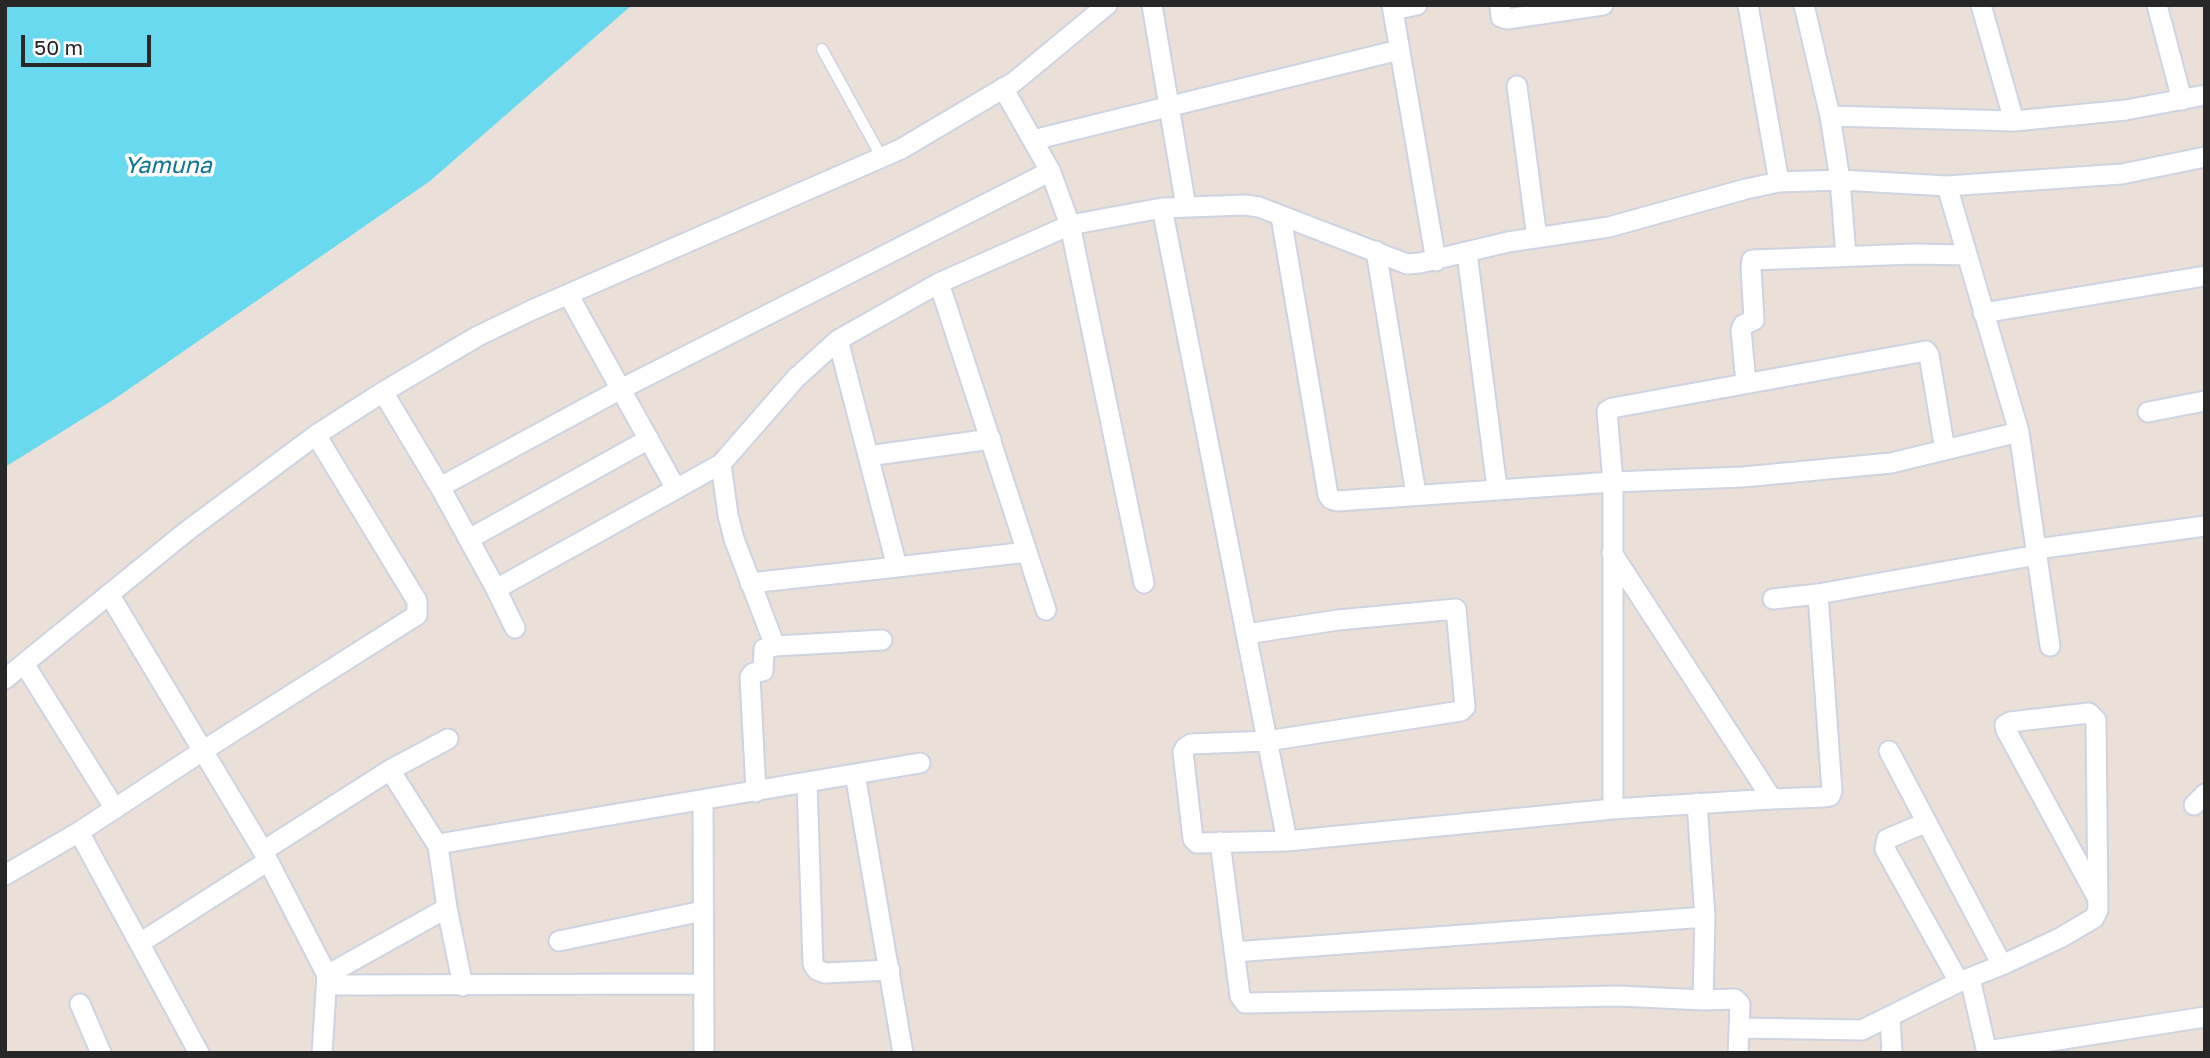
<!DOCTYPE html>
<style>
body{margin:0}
#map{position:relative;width:2210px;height:1058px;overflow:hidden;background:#eae0d7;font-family:"Golos Text",sans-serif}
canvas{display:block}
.frame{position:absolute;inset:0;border:7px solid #272727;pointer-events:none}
.scale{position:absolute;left:21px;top:35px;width:130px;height:32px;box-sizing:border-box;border:4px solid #272727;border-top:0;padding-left:9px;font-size:21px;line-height:24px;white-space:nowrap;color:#272727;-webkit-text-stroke:5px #fff;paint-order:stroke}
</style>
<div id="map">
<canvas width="2210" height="1058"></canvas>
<div class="frame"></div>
<div class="scale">50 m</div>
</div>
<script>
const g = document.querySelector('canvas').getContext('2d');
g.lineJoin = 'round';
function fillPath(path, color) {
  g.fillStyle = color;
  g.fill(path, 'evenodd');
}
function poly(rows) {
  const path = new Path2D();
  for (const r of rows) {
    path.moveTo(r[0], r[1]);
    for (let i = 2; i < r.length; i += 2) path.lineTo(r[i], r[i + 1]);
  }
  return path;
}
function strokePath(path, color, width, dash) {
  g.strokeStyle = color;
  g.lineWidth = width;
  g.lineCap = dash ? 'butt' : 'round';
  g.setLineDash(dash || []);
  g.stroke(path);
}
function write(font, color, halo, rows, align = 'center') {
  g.font = font + ' "Golos Text",sans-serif';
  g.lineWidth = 7;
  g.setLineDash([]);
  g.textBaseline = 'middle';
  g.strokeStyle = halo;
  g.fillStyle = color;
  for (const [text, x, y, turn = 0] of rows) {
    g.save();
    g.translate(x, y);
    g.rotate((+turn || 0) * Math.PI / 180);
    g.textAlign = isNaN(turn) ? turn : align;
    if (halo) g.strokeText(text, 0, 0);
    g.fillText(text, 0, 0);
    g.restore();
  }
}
fillPath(poly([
 [5,5,632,5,430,181,113,400,5,467]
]), '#68d9ee');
const lane = poly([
 [822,49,882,158]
]);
const street = poly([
 [1152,5,1186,207],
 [1392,5,1436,261],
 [1500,5,1501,17,1507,19,1603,5],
 [1748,5,1779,182],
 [1804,5,1830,116,1840,180,1846,256],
 [1981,5,2014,121],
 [2157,5,2182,100],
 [1393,10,1417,5],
 [1517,86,1537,238],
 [1830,116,2014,121,2126,110,2205,95],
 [1033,140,1399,50],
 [1050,170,1070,225,1144,583],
 [1947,186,2019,432,2050,646],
 [1162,208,1287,841],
 [1281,217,1328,495,1331,499,1337,501,1613,482,1743,477,1891,463,2019,432],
 [1376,251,1416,494],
 [1467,253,1497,488],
 [939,283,1046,610],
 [568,294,675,487],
 [1983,313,2205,276],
 [838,340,897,567,1027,552],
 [1746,383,1741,330,1743,325,1754,320,1751,268,1752,260,1914,254,1967,255],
 [383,392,440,487,621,389,1047,173,1048,167,1003,88],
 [2148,412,2205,401],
 [868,456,991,439],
 [721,464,728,515,734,539,775,646],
 [440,487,496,589,515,628],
 [469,539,649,439],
 [2036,549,2205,526],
 [1612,553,1772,799],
 [750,583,897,567],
 [496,589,721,464,796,378,838,340,939,283,1070,225,1162,208,1245,205,1259,207,1407,264,1420,263,1508,242,1609,227,1746,189,1779,182,1840,180,1947,186,2122,174,2205,157],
 [109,594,263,851,327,975,322,1053],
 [1773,599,1818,594,2037,555],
 [1246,634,1338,620,1456,609,1465,707,1461,711,1267,741,1191,744,1185,748,1183,752,1193,839,1197,843,1287,841,1613,809,1772,799,1825,797,1830,796,1832,791,1818,594],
 [25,665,115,809],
 [5,679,187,531,316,435,383,392,478,336,532,310,901,149,1014,82,1107,5],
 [1889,751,2002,965,1959,982],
 [390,770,448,739],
 [855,774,903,1053],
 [807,783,813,964,817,970,825,973,890,970],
 [756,792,750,677,753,673,763,671,764,649,775,646,882,640],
 [703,801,704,1053],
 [1697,803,1705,917,1703,1000],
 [2194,805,2205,794],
 [1613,809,1613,482,1607,411,1612,408,1926,351,1929,355,1945,450],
 [79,832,199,1053],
 [1220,842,1240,996,1245,1003,1619,996,1703,1000,1735,999,1740,1004,1738,1053],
 [438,846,444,843,920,763],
 [263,851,390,770,438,846,447,908,327,975],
 [5,875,79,832,204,750,417,615,417,601,316,435],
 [447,908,463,986],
 [559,941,703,911],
 [140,943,268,861],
 [1234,952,1705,917],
 [2002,965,2060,938,2094,918,2098,910,2096,720,2089,713,2010,722,2005,725,2006,730,2098,899],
 [1970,978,1987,1053],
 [327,985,703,984],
 [80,1004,101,1053],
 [1890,1017,1892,1053],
 [1741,1028,1862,1030,1959,982,1885,849,1887,839,1925,823],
 [1987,1051,2205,1017]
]);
strokePath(lane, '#cdd3e0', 13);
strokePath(street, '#cdd3e0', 23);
strokePath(lane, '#fff', 10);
strokePath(street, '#fff', 19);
write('italic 23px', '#0d7495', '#fff', [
 ["Yamuna",168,166]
]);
</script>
